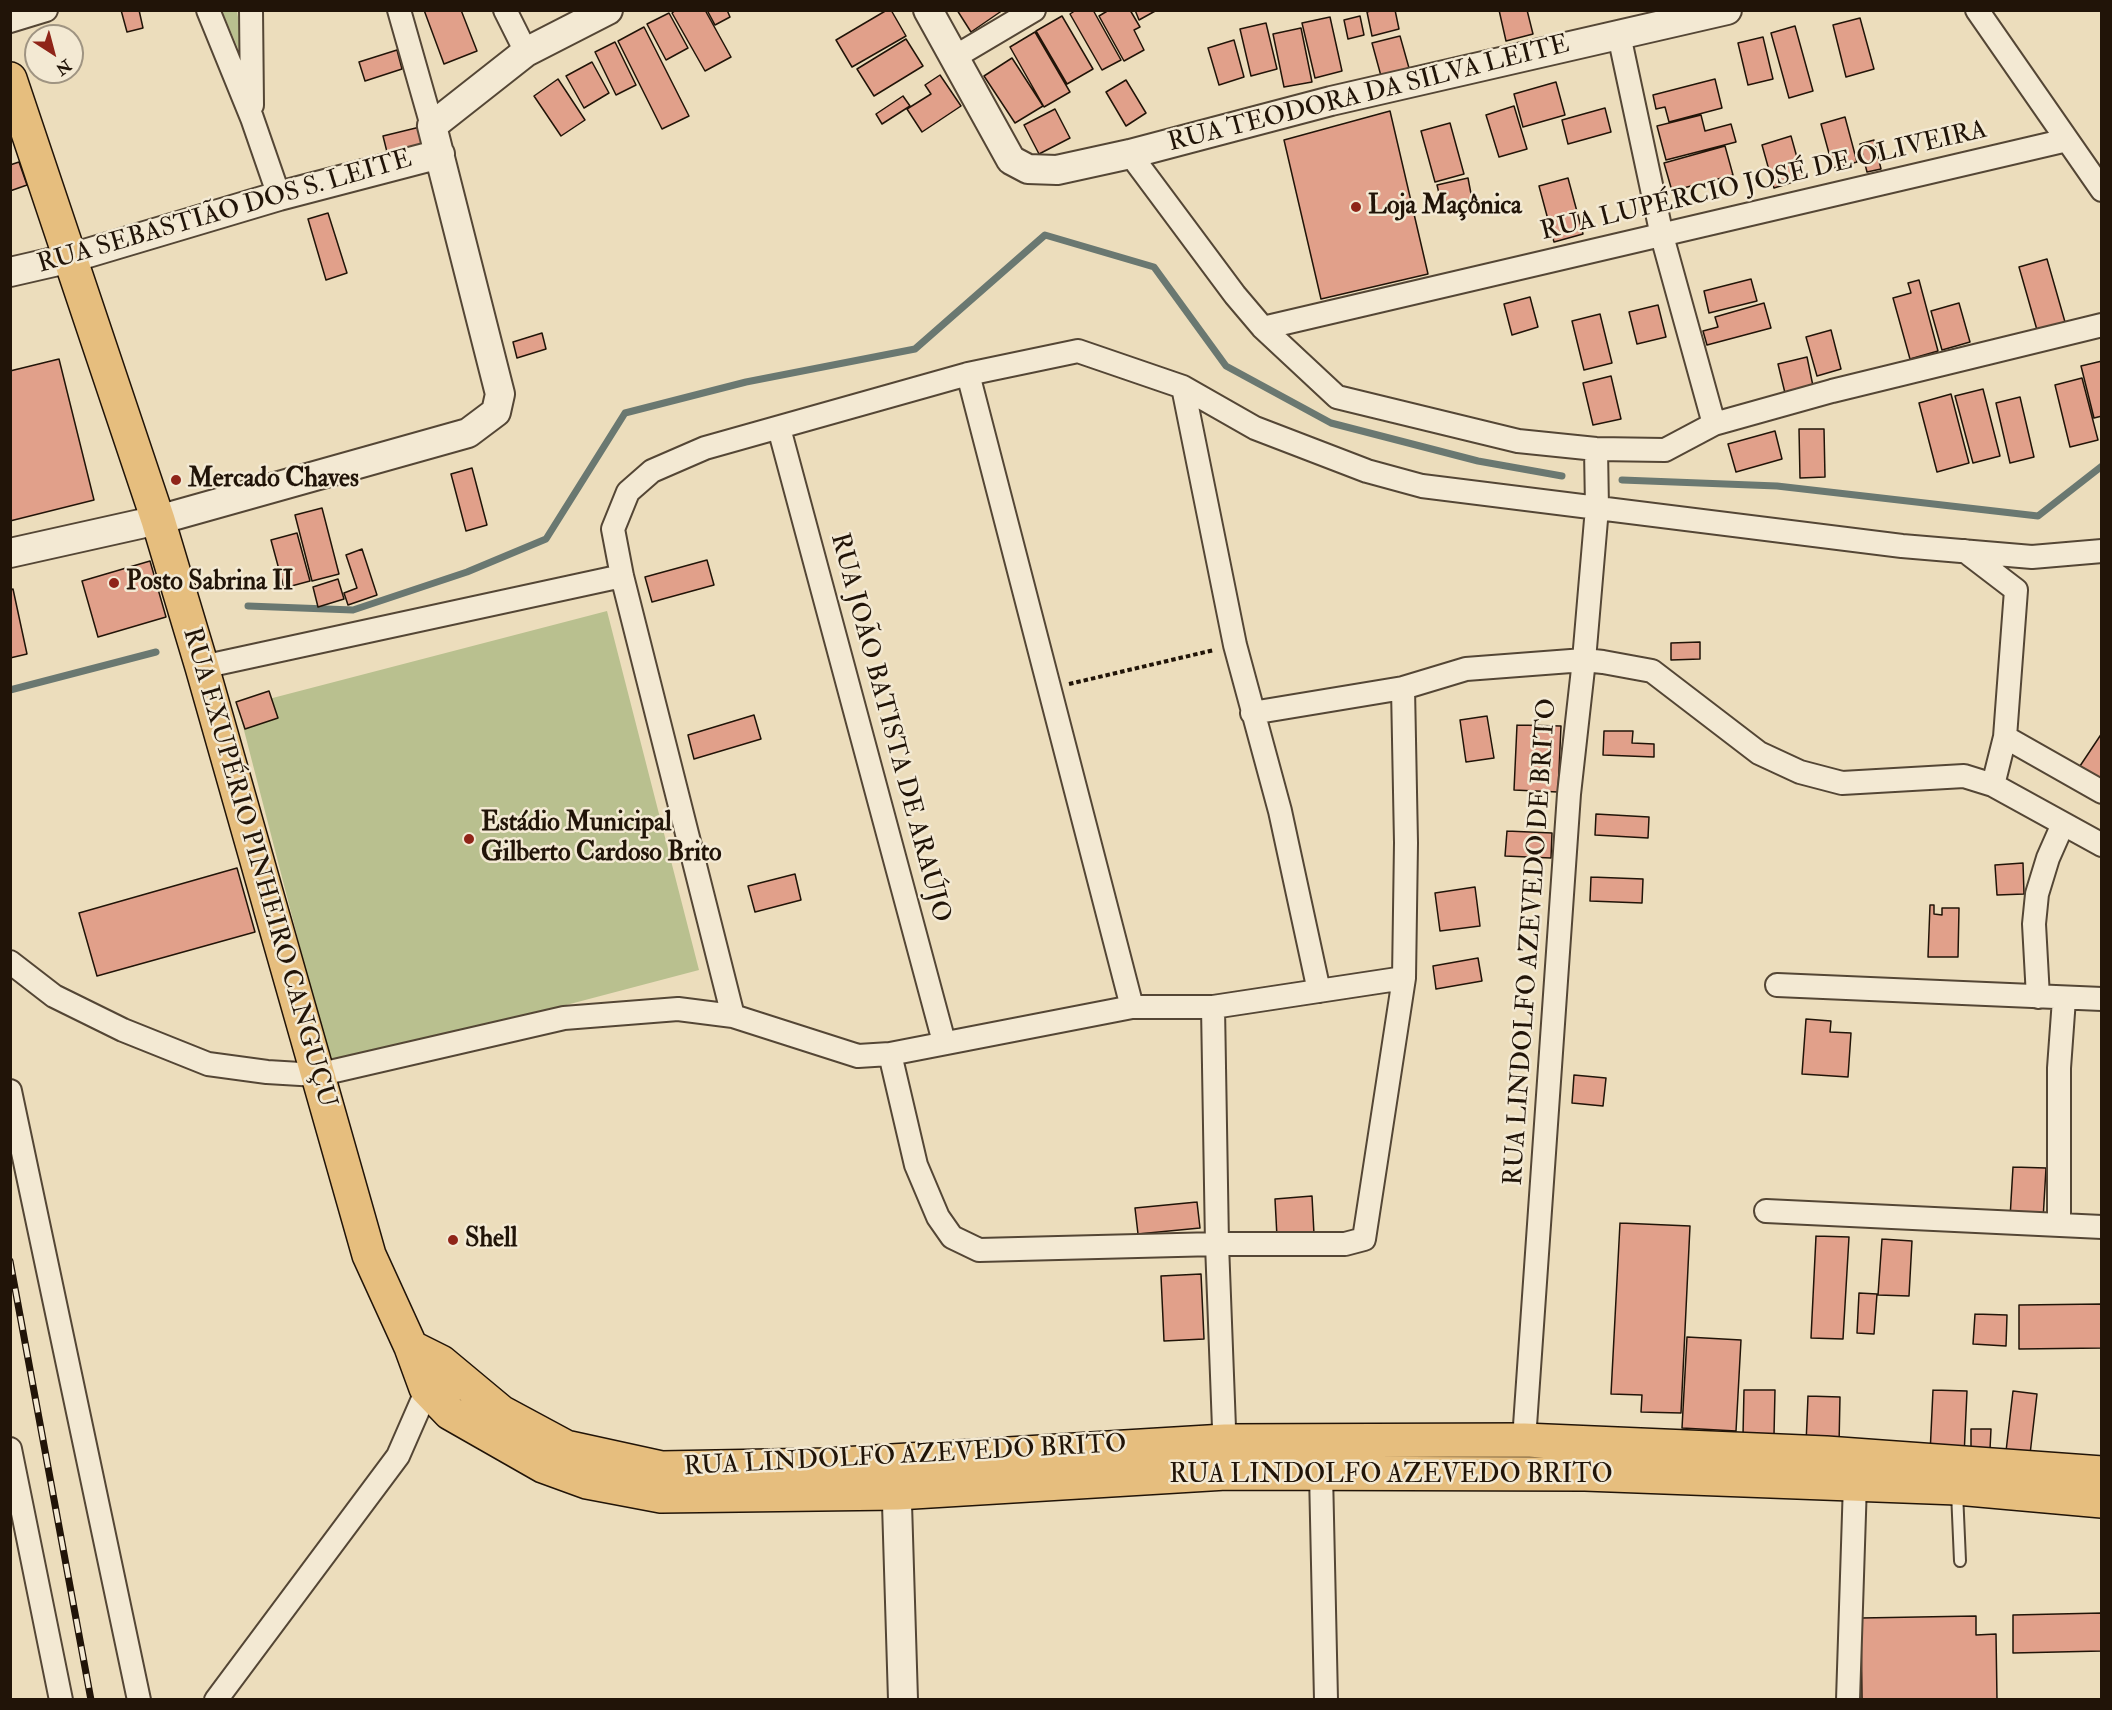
<!DOCTYPE html>
<meta charset="utf-8">
<style>
body{margin:0}
#map{position:relative;width:2112px;height:1710px;overflow:hidden;background:#ecddbc;font-family:"IM FELL Double Pica",serif}
canvas{display:block}
.frame{position:absolute;inset:0;border:12px solid #211408;pointer-events:none}
.north{position:absolute;left:24px;top:24px;width:60px;height:60px;box-sizing:border-box;background:#f3e9d3;border:2px solid #9f9482;border-radius:50%;rotate:144deg;font-size:16px;font-weight:700;line-height:24px;text-align:center;color:#211408}
.north::after{content:'';display:block;margin:auto;width:21px;height:27px;background:#8f2418;clip-path:polygon(50% 0,100% 100%,50% 72%,0 100%)}
</style>
<div id="map">
<canvas width="2112" height="1710"></canvas>
<div class="frame"></div>
<div class="north">N</div>
</div>
<script>
const g = document.querySelector('canvas').getContext('2d');
g.lineJoin = 'round';
function fillPath(path, color) {
  g.fillStyle = color;
  g.fill(path, 'evenodd');
}
function poly(rows) {
  const path = new Path2D();
  for (const r of rows) {
    path.moveTo(r[0], r[1]);
    for (let i = 2; i < r.length; i += 2) path.lineTo(r[i], r[i + 1]);
  }
  return path;
}
function strokePath(path, color, width, dash) {
  g.strokeStyle = color;
  g.lineWidth = width;
  g.lineCap = dash ? 'butt' : 'round';
  g.setLineDash(dash || []);
  g.stroke(path);
}
function write(font, color, halo, rows, align = 'center') {
  g.font = font + ' "IM FELL Double Pica",serif';
  g.lineWidth = 5;
  g.setLineDash([]);
  g.textBaseline = 'middle';
  g.strokeStyle = halo;
  g.fillStyle = color;
  for (const [text, x, y, turn = 0] of rows) {
    g.save();
    g.translate(x, y);
    g.rotate((+turn || 0) * Math.PI / 180);
    g.textAlign = isNaN(turn) ? turn : align;
    if (halo) g.strokeText(text, 0, 0);
    g.fillText(text, 0, 0);
    g.restore();
  }
}
fillPath(poly([
 [222,11,237,11,246,67],
 [607,611,699,970,331,1067,238,707]
]), '#b9c08f');
strokePath(poly([
 [1622,480,1777,486,2038,516,2102,466],
 [248,606,353,610,467,572,546,539,625,413,746,382,915,349,1045,235,1154,267,1226,366,1331,423,1478,461,1562,476],
 [10,690,156,652]
]), '#6a7871', 7);
const building = poly([
 [121,10,139,10,143,28,127,32,121,10],
 [424,10,461,10,477,51,444,64,424,10],
 [676,10,705,10,731,57,705,71,672,13,676,10],
 [707,10,727,10,730,17,715,25,707,10],
 [887,10,891,10,906,36,852,67,836,40,887,10],
 [957,10,1003,10,971,32,957,10],
 [1076,10,1093,10,1121,60,1102,70,1070,14,1076,10],
 [1109,10,1130,10,1140,27,1134,30,1144,50,1124,61,1099,16,1109,10],
 [1135,10,1157,10,1139,20,1135,10],
 [1374,10,1395,10,1399,29,1372,36,1367,12,1374,10],
 [1499,10,1527,10,1533,34,1506,41,1499,10],
 [669,13,688,48,666,60,647,24,669,13],
 [1062,16,1093,69,1067,84,1036,31,1062,16],
 [1360,16,1364,35,1348,39,1344,20,1360,16],
 [1330,17,1342,71,1315,78,1302,23,1330,17],
 [1860,18,1874,69,1846,77,1833,25,1860,18],
 [1266,23,1277,69,1251,76,1240,29,1266,23],
 [1795,26,1813,91,1789,98,1771,33,1795,26],
 [644,27,689,116,662,129,618,41,644,27],
 [1301,28,1312,82,1284,87,1273,34,1301,28],
 [1035,32,1070,92,1044,107,1010,47,1035,32],
 [1400,36,1409,68,1381,76,1372,43,1400,36],
 [1763,37,1773,79,1748,85,1738,43,1763,37],
 [906,39,923,66,874,96,857,69,906,39],
 [1234,40,1244,77,1219,85,1208,48,1234,40],
 [615,42,636,85,616,95,595,52,615,42],
 [397,50,402,69,365,81,359,62,397,50],
 [1012,58,1043,106,1015,123,984,76,1012,58],
 [592,62,609,93,584,108,566,76,592,62],
 [940,75,961,106,922,132,907,109,931,94,925,85,940,75],
 [558,79,585,120,561,136,534,96,558,79],
 [1715,79,1722,108,1669,122,1665,107,1656,109,1653,95,1715,79],
 [1126,80,1146,113,1126,126,1106,92,1126,80],
 [1556,82,1565,115,1523,127,1514,94,1556,82],
 [903,96,910,106,882,124,876,114,903,96],
 [1514,106,1527,149,1499,157,1486,115,1514,106],
 [1605,108,1611,132,1568,144,1562,120,1605,108],
 [1055,109,1070,138,1039,154,1024,125,1055,109],
 [1390,111,1428,274,1321,299,1284,140,1390,111],
 [1701,115,1705,131,1731,124,1736,142,1666,160,1657,126,1701,115],
 [1845,117,1857,162,1833,168,1821,124,1845,117],
 [1450,123,1464,174,1435,182,1421,131,1450,123],
 [420,127,426,150,389,160,383,136,420,127],
 [1791,136,1803,179,1774,188,1762,145,1791,136],
 [1874,140,1881,169,1867,172,1860,144,1874,140],
 [1725,146,1733,175,1672,191,1664,163,1725,146],
 [19,162,27,185,10,191,10,165,19,162],
 [1468,178,1472,199,1442,206,1437,185,1468,178],
 [1568,178,1583,234,1554,242,1539,186,1568,178],
 [328,213,347,273,326,280,308,219,328,213],
 [2047,259,2065,322,2037,330,2019,267,2047,259],
 [1751,279,1757,301,1709,313,1704,291,1751,279],
 [1919,280,1938,351,1910,359,1893,298,1911,293,1908,283,1919,280],
 [1530,297,1538,327,1512,335,1504,304,1530,297],
 [1764,303,1771,328,1707,345,1703,331,1718,327,1715,317,1764,303],
 [1959,303,1970,342,1942,350,1931,311,1959,303],
 [1658,305,1666,337,1637,344,1629,312,1658,305],
 [1600,314,1612,363,1584,370,1572,321,1600,314],
 [1831,330,1841,369,1817,376,1806,337,1831,330],
 [542,333,546,349,517,358,513,342,542,333],
 [1807,357,1813,386,1785,393,1778,364,1807,357],
 [59,359,94,500,10,521,10,371,59,359],
 [2102,361,2102,416,2094,418,2081,366,2102,361],
 [1611,376,1621,419,1593,425,1583,383,1611,376],
 [2082,378,2098,440,2070,447,2055,385,2082,378],
 [1983,389,2000,456,1973,463,1955,396,1983,389],
 [1951,394,1969,463,1937,472,1919,403,1951,394],
 [2020,397,2034,457,2010,463,1996,403,2020,397],
 [1799,429,1824,429,1825,477,1800,478,1799,429],
 [1775,431,1782,459,1736,472,1728,444,1775,431],
 [472,468,487,525,466,531,451,474,472,468],
 [322,508,339,574,312,581,295,515,322,508],
 [297,533,310,581,284,588,271,540,297,533],
 [362,549,377,595,348,605,344,593,357,588,346,555,362,549],
 [707,560,714,585,652,602,645,577,707,560],
 [150,561,166,617,98,637,82,581,150,561],
 [338,579,344,599,318,607,313,587,338,579],
 [13,589,27,654,10,658,10,590,13,589],
 [1700,642,1700,659,1671,660,1671,643,1700,642],
 [269,691,278,718,245,729,236,702,269,691],
 [754,715,761,739,694,759,688,735,754,715],
 [1487,716,1494,758,1466,762,1460,720,1487,716],
 [1517,725,1561,726,1558,792,1514,790,1517,725],
 [1604,731,1633,731,1632,743,1654,744,1654,757,1603,755,1604,731],
 [2102,733,2101,780,2080,766,2102,733],
 [1596,814,1649,817,1648,838,1595,835,1596,814],
 [1507,831,1552,833,1551,858,1505,856,1507,831],
 [2023,863,2024,894,1997,895,1995,865,2023,863],
 [237,868,255,932,97,976,79,913,237,868],
 [795,874,801,900,755,912,748,886,795,874],
 [1591,877,1643,879,1642,903,1590,901,1591,877],
 [1475,887,1480,926,1440,931,1435,893,1475,887],
 [1930,905,1934,905,1934,914,1942,915,1942,908,1959,908,1958,957,1928,957,1930,905],
 [1478,958,1482,981,1436,989,1433,966,1478,958],
 [1806,1019,1831,1021,1830,1032,1851,1033,1848,1077,1802,1074,1806,1019],
 [1574,1075,1606,1078,1603,1106,1572,1103,1574,1075],
 [2013,1167,2046,1168,2043,1220,2010,1218,2013,1167],
 [1312,1196,1314,1234,1277,1237,1275,1199,1312,1196],
 [1197,1202,1200,1228,1138,1234,1135,1208,1197,1202],
 [1620,1223,1690,1226,1681,1413,1641,1412,1642,1395,1611,1394,1620,1223],
 [1816,1236,1849,1237,1843,1339,1811,1338,1816,1236],
 [1882,1239,1912,1241,1909,1296,1878,1295,1882,1239],
 [1201,1274,1204,1339,1164,1341,1161,1276,1201,1274],
 [1859,1293,1877,1294,1874,1334,1857,1333,1859,1293],
 [2102,1304,2102,1348,2019,1349,2019,1305,2102,1304],
 [1975,1314,2007,1315,2006,1346,1973,1344,1975,1314],
 [1687,1337,1741,1340,1736,1431,1682,1428,1687,1337],
 [1744,1390,1775,1390,1774,1435,1743,1435,1744,1390],
 [1933,1390,1967,1391,1964,1456,1930,1454,1933,1390],
 [2013,1391,2037,1394,2029,1463,2005,1460,2013,1391],
 [1808,1396,1840,1397,1839,1445,1806,1444,1808,1396],
 [1971,1429,1991,1429,1990,1449,1971,1449,1971,1429],
 [2102,1613,2102,1651,2013,1653,2013,1615,2102,1613],
 [1976,1616,1976,1635,1996,1634,1997,1700,1862,1700,1861,1618,1976,1616]
]);
fillPath(building, '#e1a08a');
strokePath(building, '#211408', 1.5);
const service = poly([
 [1957,1492,1960,1561]
]);
const minor = poly([
 [208,10,252,118,279,196],
 [251,10,252,105],
 [399,10,432,126],
 [505,10,526,52],
 [1977,10,2102,190],
 [10,21,46,10],
 [1619,35,1662,236,1714,424],
 [953,58,1034,10],
 [1130,154,1235,295,1263,328,1337,397,1518,441,1596,449,1665,450,1714,424,1832,391,2102,325],
 [1263,328,2067,140],
 [968,374,1132,1007],
 [1183,387,1235,645,1280,811,1319,991],
 [779,428,944,1042],
 [1965,551,2016,590,2005,737,1993,785],
 [202,667,622,576],
 [1252,713,1403,688,1466,669,1584,660,1603,662,1652,671,1759,753,1800,772,1842,783,1964,776,1993,785,2102,845],
 [2005,737,2102,792],
 [10,962,54,996,123,1030,208,1064,267,1072,317,1075,564,1018,678,1009,733,1016,858,1056,890,1054,1132,1007,1213,1007,1404,978],
 [1777,985,2102,999],
 [2038,997,2034,924,2037,894,2048,858,2063,824],
 [1213,1007,1217,1244,1225,1454],
 [733,1016,622,576,613,529,628,492,652,471,705,448,968,374,1078,351,1183,387,1255,428,1367,471,1422,486,1902,546,2032,557,2102,551],
 [890,1054,916,1165,938,1217,952,1237,979,1250,1217,1244,1345,1244,1364,1239,1404,978,1406,843,1403,688],
 [10,1091,139,1700],
 [1766,1211,2102,1227],
 [2059,1224,2059,1068,2064,999],
 [1524,1440,1569,794,1584,660,1597,508,1596,449],
 [10,1449,61,1700],
 [1321,1473,1326,1700],
 [216,1700,398,1456,433,1376],
 [1848,1700,1855,1483]
]);
const tertiary = poly([
 [928,10,1011,160,1028,169,1057,170,1130,154,1331,101,1727,10],
 [10,272,71,258,279,196,440,154],
 [10,553,158,520,468,433,496,412,500,394,432,126,526,52,608,10],
 [896,1471,903,1700]
]);
const primary = poly([
 [10,79,158,520,202,667,369,1255,411,1347,426,1388,450,1413,543,1466,587,1482,661,1496,897,1493,1226,1473,1585,1474,1957,1488,2102,1501],
 [411,1347,441,1362,501,1412,566,1447,662,1468,825,1465,1225,1441,1524,1440,1826,1453,2102,1473]
]);
strokePath(service, '#544635', 14);
strokePath(minor, '#544635', 26);
strokePath(tertiary, '#544635', 32);
strokePath(primary, '#211408', 36);
strokePath(poly([
 [1069,684,1214,650]
]), '#211408', 4, [4.5, 3]);
strokePath(service, '#f3e9d3', 10);
strokePath(minor, '#f3e9d3', 22);
strokePath(tertiary, '#f3e9d3', 28);
strokePath(primary, '#e6be7e', 33);
const rail = poly([
 [10,1261,91,1700]
]);
strokePath(rail, '#211408', 7);
strokePath(rail, '#f3e9d3', 4.5, [14]);
for (const [x, y, r, color] of [
 [1356,207,6,"#8f2418"],
 [176,480,6,"#8f2418"],
 [114,583,6,"#8f2418"],
 [469,839,6,"#8f2418"],
 [453,1240,6,"#8f2418"]
]) {
  const dot = new Path2D();
  dot.arc(x, y, r, 0, 2 * Math.PI);
  g.fillStyle = color;
  g.fill(dot);
  strokePath(dot, '#f3e9d3', 2);
}
write('26px', '#211408', '#f3e9d3', [
 ["RUA TEODORA DA SILVA LEITE",1369,95,-14],
 ["RUA LUPÉRCIO JOSÉ DE OLIVEIRA",1764,182,-13],
 ["RUA SEBASTIÃO DOS S. LEITE",225,213,-16],
 ["RUA JOÃO BATISTA DE ARAÚJO",889,728,75],
 ["RUA EXUPÉRIO PINHEIRO CANGUÇU",258,868,74],
 ["RUA LINDOLFO AZEVEDO DE BRITO",1532,942,-86],
 ["RUA LINDOLFO AZEVEDO BRITO",905,1457,-3],
 ["RUA LINDOLFO AZEVEDO BRITO",1391,1476]
]);
write('bold 26px', '#211408', '#f3e9d3', [
 ["Loja Maçônica",1368,207],
 ["Mercado Chaves",188,480],
 ["Posto Sabrina II",126,583],
 ["Estádio Municipal",481,824],
 ["Gilberto Cardoso Brito",481,854],
 ["Shell",465,1240]
], 'left');
</script>
